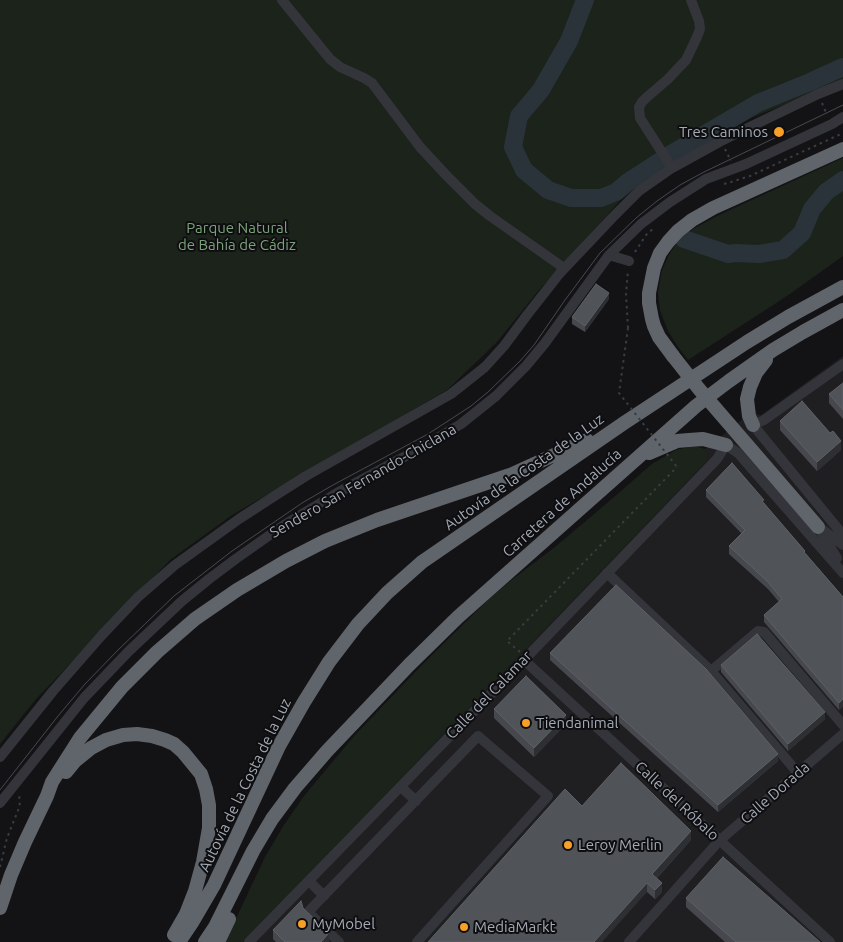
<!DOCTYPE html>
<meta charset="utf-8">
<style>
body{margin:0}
canvas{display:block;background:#131315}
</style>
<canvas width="843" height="942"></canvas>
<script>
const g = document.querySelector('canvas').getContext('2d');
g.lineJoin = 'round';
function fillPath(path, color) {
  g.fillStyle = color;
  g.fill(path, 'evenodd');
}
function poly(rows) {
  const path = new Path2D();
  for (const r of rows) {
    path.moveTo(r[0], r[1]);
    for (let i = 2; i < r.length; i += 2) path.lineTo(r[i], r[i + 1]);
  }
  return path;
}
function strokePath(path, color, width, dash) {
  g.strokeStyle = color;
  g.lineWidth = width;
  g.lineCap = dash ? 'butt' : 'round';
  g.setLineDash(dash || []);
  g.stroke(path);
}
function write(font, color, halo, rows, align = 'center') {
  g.font = font + ' Ubuntu,sans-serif';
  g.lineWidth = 4;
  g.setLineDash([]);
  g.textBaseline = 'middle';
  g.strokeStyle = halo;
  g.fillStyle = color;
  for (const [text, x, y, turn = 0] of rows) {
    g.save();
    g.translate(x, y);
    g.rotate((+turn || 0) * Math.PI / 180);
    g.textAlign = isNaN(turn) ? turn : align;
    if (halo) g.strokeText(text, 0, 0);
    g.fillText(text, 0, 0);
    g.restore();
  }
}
fillPath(poly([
 [843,356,843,942,243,942,707,461,708,454,705,449,754,410,757,414,761,415]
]), '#1f1f22');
fillPath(poly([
 [0,0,843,0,843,81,751,118,627,193,539,290,497,342,447,390,232,515,170,560,36,699,0,744],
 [843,158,843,256,787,296,688,360,678,347,668,331,660,310,658,292,662,270,669,255,676,244,693,229,717,216],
 [689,447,698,447,705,449,708,454,707,461,243,942,225,942,265,857,284,825,304,796,355,735,424,663,490,598,509,582,555,547,606,504,652,464,676,450]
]), '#1b231b');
strokePath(poly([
 [585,0,569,41,541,90,519,116,513,147,524,170,548,190,571,198,601,198,616,192,628,182,671,154,758,103,810,82,843,67],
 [684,239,728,254,736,253,759,254,783,250,802,233,812,209,826,192,843,180]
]), '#293339', 18);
strokePath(poly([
 [822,103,827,115],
 [725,149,731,161],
 [724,184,731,182,750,176,843,133],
 [635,252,646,235,655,227],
 [628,328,626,294,628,270],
 [520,652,507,641,677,467],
 [0,867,7,838,19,808,20,802,19,795]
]), '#3a3c41', 2, [2.5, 4]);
strokePath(poly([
 [282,0,330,59,340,67,364,78,372,83,420,147,447,176,475,204,490,216,564,268],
 [672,168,640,118,639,107,642,102,646,98,668,79,686,60,697,37,700,29,699,21,691,0],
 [609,255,629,261],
 [843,364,764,420,753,425,843,535],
 [818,527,837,558],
 [823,530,843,545],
 [607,573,711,671,798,773],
 [524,660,830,942],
 [711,671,758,631,764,632,843,725],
 [0,757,53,691,102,635,138,597,175,565,239,519,276,495,306,476,451,394,485,367,504,346,527,315,560,273,612,218,639,191,672,168,721,141,818,94,843,84],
 [401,787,416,801],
 [0,803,84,698,129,651,182,601,209,579,237,558,284,525,337,493,417,450,461,424,496,396,526,366,545,343,609,255,641,224,670,202,706,179,746,164,832,124,843,117],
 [309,881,324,896],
 [249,942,524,660,717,459,726,445,738,453,843,573],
 [339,942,308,912,478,736,548,796,417,942],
 [629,942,719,841,843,734]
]), '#34353a', 10);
strokePath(poly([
 [673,356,659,337,654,326,652,319,649,303,649,293,654,268,660,253,668,242,678,231,692,220,713,208,843,149],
 [753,425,749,416,747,399,750,387,756,373,766,360],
 [649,453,677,441,689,440,703,439,726,445],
 [66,772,75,761,91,748,106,740,123,735,137,734,152,736,165,740,174,744,183,752,201,774,206,789,209,805,209,828,203,862,195,891,186,914,174,935],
 [0,908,11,875,25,842,47,796,52,782,80,738,122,687,157,652,195,619,237,590,286,561,325,541,377,520,510,475,587,440],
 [179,942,193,921,214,885,279,746,304,702,329,662,358,624,387,593,422,562,624,423,747,342,788,317,843,287],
 [205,942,215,927,253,851,272,819,295,788,327,751,409,665,458,617,696,406,729,381,773,350,803,332,843,310],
 [218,942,229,919]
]), '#60646b', 14);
strokePath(poly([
 [0,790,58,716,85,684,118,650,174,596,232,551,302,503,333,485,428,434,471,406,488,392,520,361,534,345,565,300,600,253,636,218,657,201,680,185,704,172,843,105]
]), '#47494f', 1);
strokePath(poly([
 [628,328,619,393,677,467]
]), '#3a3c41', 2, [2.5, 4]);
strokePath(poly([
 [673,356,699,389,818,527]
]), '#60646b', 14);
fillPath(poly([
 [609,299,585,332,572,324,572,317],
 [843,383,843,419,829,403,829,394],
 [780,421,841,450,817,471,780,430],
 [706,490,764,503,805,553,843,597,843,706,839,710,764,622,764,615,779,602,768,589,729,554,729,546,742,534,706,497],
 [550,653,778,761,718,812,550,660],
 [721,665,825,719,788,751,721,672],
 [494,709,566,724,534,757,494,718],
 [582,806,691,840,657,878,662,892,655,899,647,892],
 [686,898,820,942,725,942,686,907],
 [303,908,329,942,276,942,273,939,273,930]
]), '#46484d');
fillPath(poly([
 [609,293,609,299,585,332,585,326],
 [841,441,841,450,817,471,817,462],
 [843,699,843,706,839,710,839,703],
 [825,712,825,719,788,751,788,744],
 [566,715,566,724,534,757,534,748],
 [778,754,778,761,718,812,718,805],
 [691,831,691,840,652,883,652,874],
 [647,883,647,892,602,942,594,942],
 [662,883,662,892,655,899,655,890],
 [329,933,329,942,321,942]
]), '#2d2f32');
const building = poly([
 [596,284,609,293,585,326,572,317,596,284],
 [843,383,843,410,829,394,843,383],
 [802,401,830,433,833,431,841,441,817,462,780,421,802,401],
 [732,463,764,500,762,501,805,551,804,552,843,597,843,699,839,703,764,615,782,599,768,582,729,546,745,530,706,490,732,463],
 [616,585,706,669,778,754,718,805,550,653,616,585],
 [757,634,825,712,788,744,721,665,757,634],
 [526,676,566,715,534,748,494,709,526,676],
 [621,763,691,831,652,874,662,883,655,890,647,883,594,942,428,942,565,789,582,806,621,763],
 [723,857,820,942,736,942,686,898,723,857],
 [301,901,303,908,329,933,321,942,285,942,273,930,301,901]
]);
fillPath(building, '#505358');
strokePath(building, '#5d6167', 1);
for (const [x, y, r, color] of [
 [779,132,6,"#f89f27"],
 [526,723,5,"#f89f27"],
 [568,845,5,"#f89f27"],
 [302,924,5,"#f89f27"],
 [464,927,5,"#f89f27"]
]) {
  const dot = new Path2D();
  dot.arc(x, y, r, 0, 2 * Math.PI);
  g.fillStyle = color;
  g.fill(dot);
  strokePath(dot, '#0e0e10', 2);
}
write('15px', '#a4abb6', '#0e0e10', [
 ["Tres Caminos",768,132,"right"],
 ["Tiendanimal",536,723],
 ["Leroy Merlin",578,845],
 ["MyMobel",312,924],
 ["MediaMarkt",474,927]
], 'left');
write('15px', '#7ba27a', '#0e0e10', [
 ["Parque Natural",237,228],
 ["de Bahía de Cádiz",237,245]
]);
write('15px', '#a4abb6', '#0e0e10', [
 ["Autovía de la Costa de la Luz",524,472,-35],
 ["Sendero San Fernando-Chiclana",363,481,-30],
 ["Carretera de Andalucía",562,503,-42],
 ["Calle del Calamar",489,695,-46],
 ["Autovía de la Costa de la Luz",245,785,-64],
 ["Calle Dorada",775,793,-41],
 ["Calle del Róbalo",677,801,43]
]);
</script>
